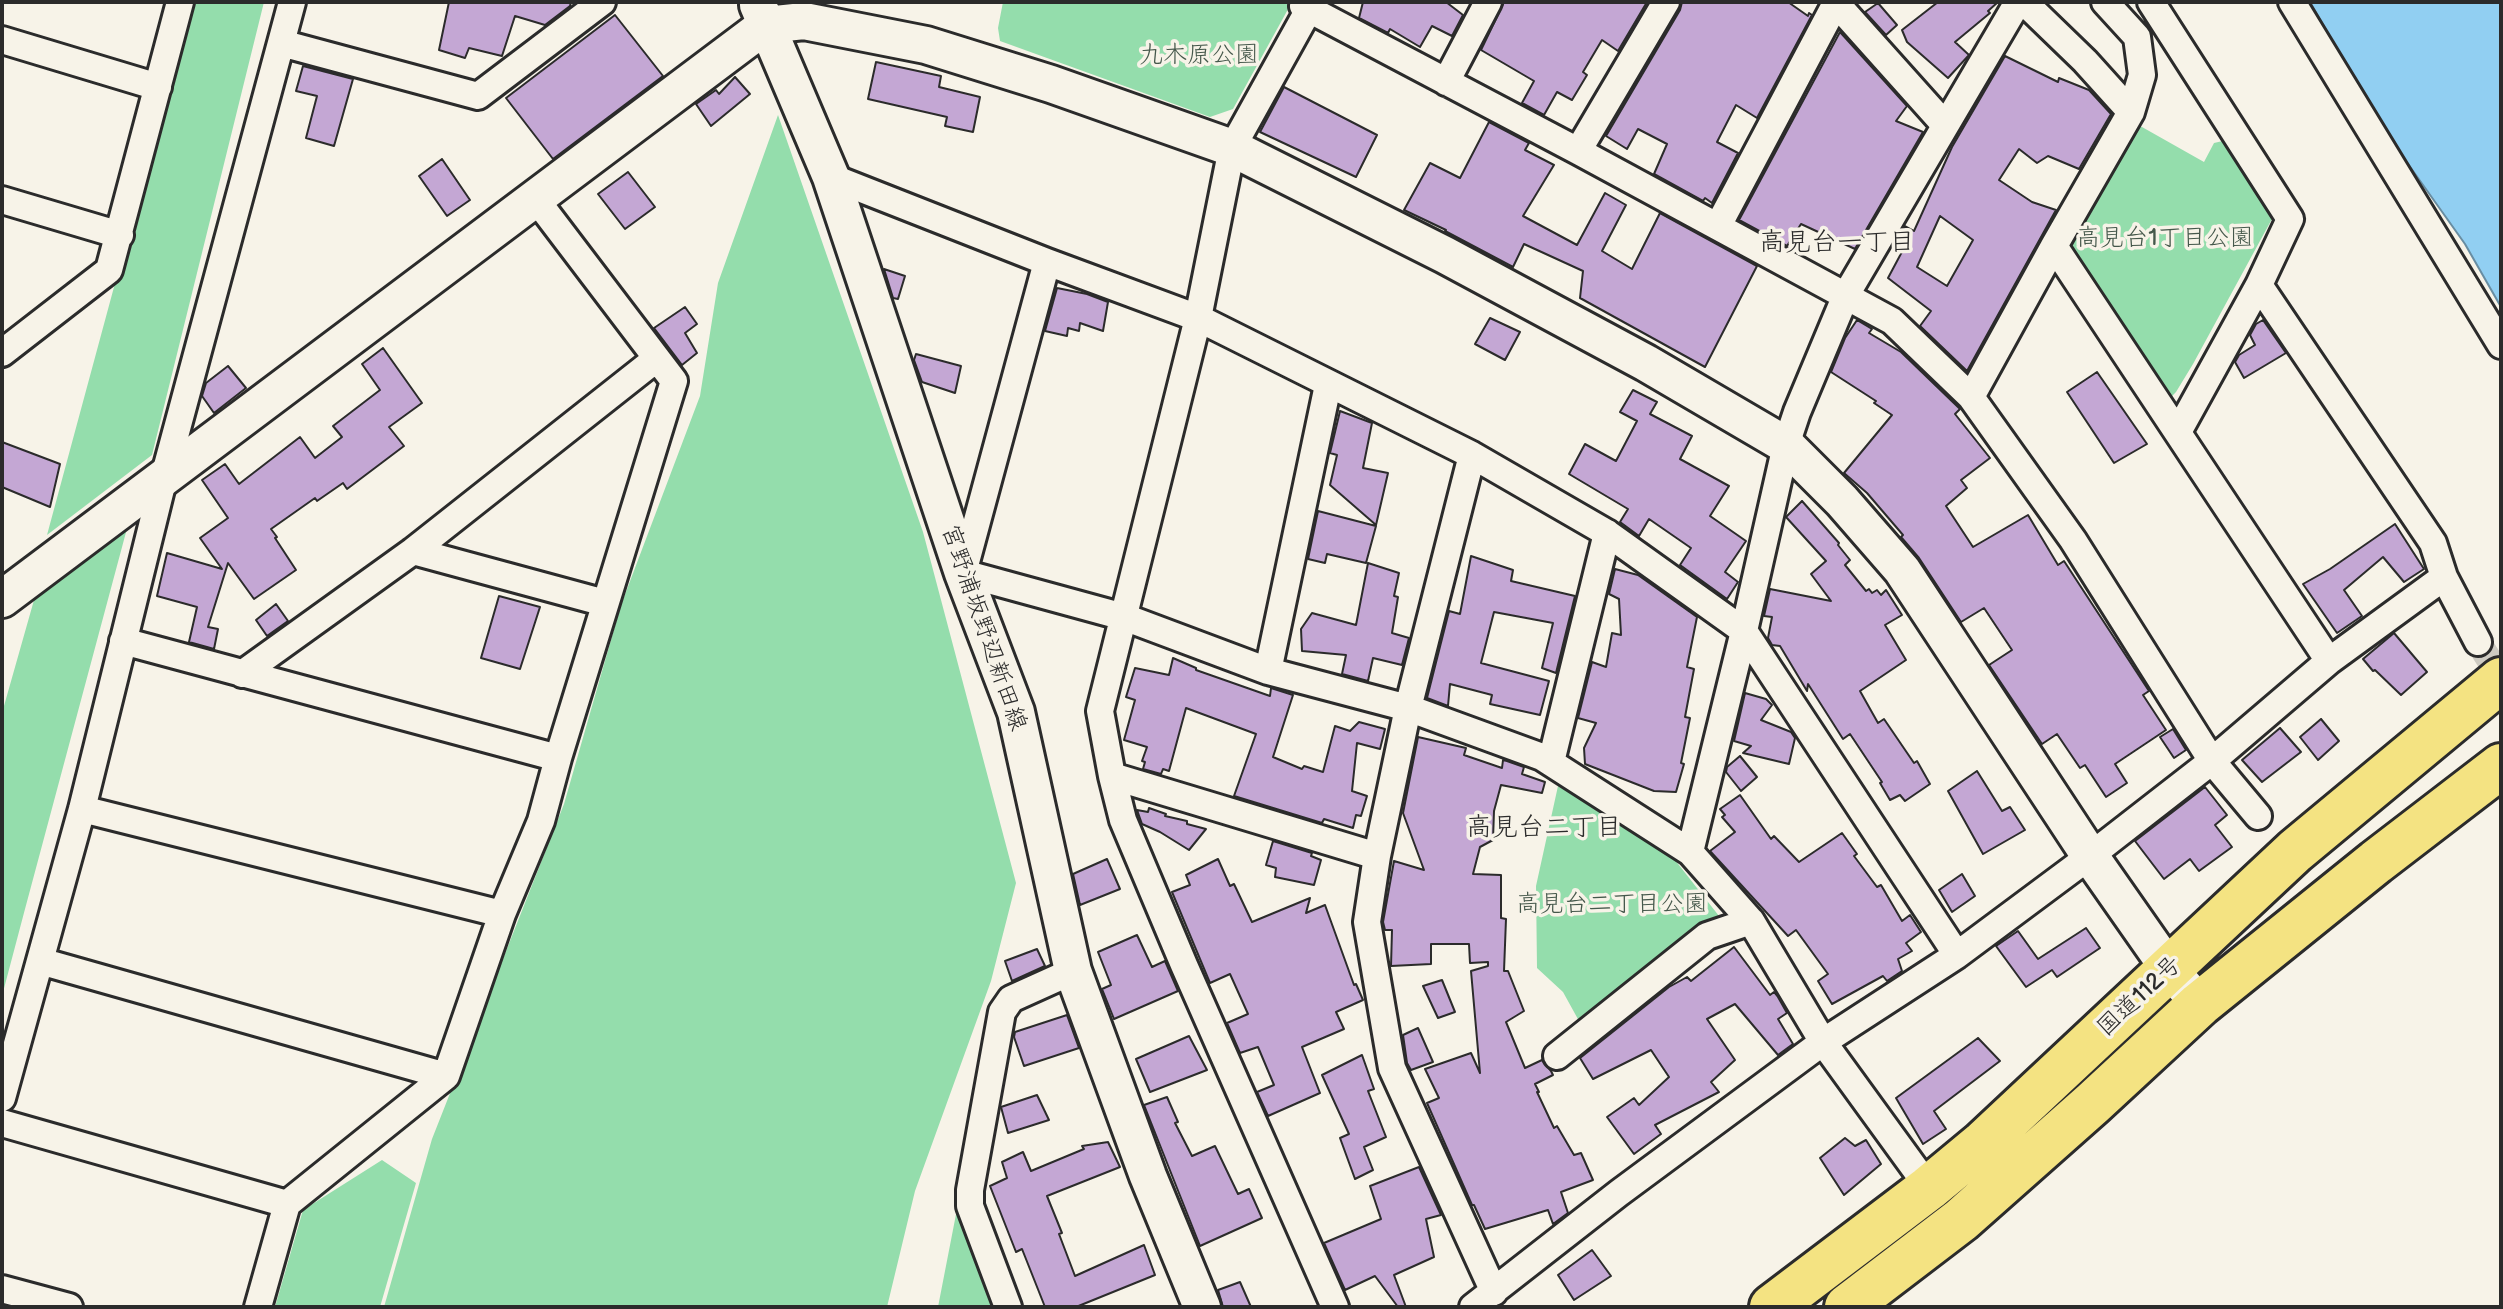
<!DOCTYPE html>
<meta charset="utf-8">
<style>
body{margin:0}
#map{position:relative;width:2503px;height:1309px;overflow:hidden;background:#f7f3e8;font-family:"Balsamiq Sans",sans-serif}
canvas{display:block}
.frame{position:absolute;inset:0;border:4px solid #2b2b2b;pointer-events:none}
</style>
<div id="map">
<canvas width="2503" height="1309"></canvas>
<div class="frame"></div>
</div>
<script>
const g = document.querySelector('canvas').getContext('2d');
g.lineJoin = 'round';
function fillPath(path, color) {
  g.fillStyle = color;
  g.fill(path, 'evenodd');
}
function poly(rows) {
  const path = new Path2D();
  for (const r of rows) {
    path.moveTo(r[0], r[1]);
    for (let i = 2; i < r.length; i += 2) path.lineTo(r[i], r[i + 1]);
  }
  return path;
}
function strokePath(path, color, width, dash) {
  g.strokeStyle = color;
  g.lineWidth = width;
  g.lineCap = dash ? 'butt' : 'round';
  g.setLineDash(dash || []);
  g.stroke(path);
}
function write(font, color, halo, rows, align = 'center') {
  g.font = font + ' "Balsamiq Sans","Klee One",sans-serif';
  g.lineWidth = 7;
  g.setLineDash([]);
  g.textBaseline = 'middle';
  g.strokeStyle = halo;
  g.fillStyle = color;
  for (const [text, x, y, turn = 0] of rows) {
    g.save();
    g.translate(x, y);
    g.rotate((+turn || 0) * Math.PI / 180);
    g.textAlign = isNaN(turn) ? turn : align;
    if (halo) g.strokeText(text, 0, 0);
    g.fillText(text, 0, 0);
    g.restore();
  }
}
fillPath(poly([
 [191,2,264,2,152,455,47,535],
 [1003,2,1292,2,1233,109,1210,117,1000,41,998,28],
 [778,115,923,532,1016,883,991,981,915,1191,887,1307,384,1307,432,1139,564,804,621,605,700,396,718,283],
 [2136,126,2142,127,2204,162,2214,143,2227,140,2273,217,2193,364,2176,392,2171,397,2165,395,2067,250,2067,240],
 [129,521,25,909,2,996,2,713,36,593],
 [1558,786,1640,831,1675,860,1719,916,1579,1021,1563,992,1537,968,1536,886],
 [382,1160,416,1183,380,1307,275,1307,303,1210],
 [958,1204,999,1307,938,1307]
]), '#94ddac');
const water = poly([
 [2310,2,2501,2,2501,307,2465,244,2381,126,2310,2]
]);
fillPath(water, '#91cff2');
strokePath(water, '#688da2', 2);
const building = poly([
 [449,2,571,2,570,6,545,25,515,16,502,56,469,48,465,58,439,50,449,2],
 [1363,2,1446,2,1463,15,1452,36,1432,26,1420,47,1390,29,1388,33,1359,18,1363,2],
 [1504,2,1647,2,1618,51,1602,40,1583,72,1587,75,1572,100,1557,92,1544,115,1522,103,1534,81,1481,50,1504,2],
 [1682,2,1788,2,1808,16,1809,13,1812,15,1757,118,1736,105,1717,142,1738,153,1712,203,1705,198,1703,201,1654,174,1667,144,1638,129,1627,149,1606,136,1680,10,1682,2],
 [1938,2,1998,2,1988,11,1990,13,1955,42,1969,55,1948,78,1907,42,1902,30,1938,2],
 [1878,3,1897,25,1886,35,1865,12,1878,3],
 [615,15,663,76,553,159,506,98,615,15],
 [1840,32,1907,106,1896,121,1923,132,1855,249,1801,224,1787,246,1739,220,1840,32],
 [2005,56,2058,82,2059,78,2089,90,2111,114,2079,169,2048,156,2037,163,2019,149,1999,180,2032,202,2056,210,1967,371,1920,326,1931,311,1888,278,1904,248,1895,244,1905,226,1914,231,1952,147,2005,56],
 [1940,216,1973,240,1947,286,1917,267,1940,216],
 [876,62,941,76,939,87,980,97,973,132,945,126,947,117,868,99,876,62],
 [303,66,353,79,334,146,306,138,317,96,296,91,303,66],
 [735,77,750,94,711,126,696,104,716,90,719,94,735,77],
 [1284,87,1377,135,1356,177,1260,132,1284,87],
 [1489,122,1529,143,1525,150,1554,165,1523,216,1577,245,1605,193,1626,205,1602,251,1632,269,1660,213,1757,266,1705,367,1580,298,1583,271,1524,244,1513,267,1445,231,1446,230,1404,210,1430,163,1460,178,1489,122],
 [442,159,470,200,447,216,419,176,442,159],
 [628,172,655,207,625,229,598,194,628,172],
 [884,269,905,276,898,299,893,298,884,269],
 [1057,288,1087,294,1108,302,1103,331,1080,323,1079,331,1068,328,1067,336,1045,331,1057,288],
 [685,307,697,324,685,333,697,353,682,365,654,328,685,307],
 [1490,318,1520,332,1505,360,1475,344,1490,318],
 [1857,320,1872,329,1869,333,1901,352,1959,408,1960,409,1955,414,1990,458,1961,480,1967,488,1946,506,1973,547,2028,515,2058,565,2064,561,2149,691,2143,695,2166,730,2115,764,2127,783,2106,797,2085,765,2080,768,2057,734,2042,744,1989,665,2012,650,1984,608,1961,622,1919,558,1901,537,1903,535,1867,493,1844,473,1892,415,1874,403,1876,401,1831,372,1845,338,1857,320],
 [2263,320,2286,353,2244,378,2235,362,2239,355,2255,345,2250,335,2256,324,2263,320],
 [383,348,422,403,389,427,404,446,347,489,343,483,317,501,315,498,271,529,277,537,275,538,296,570,254,599,228,563,208,627,218,629,214,649,189,642,197,607,157,596,167,553,222,569,200,538,228,518,202,480,225,464,239,484,300,437,315,458,342,437,333,426,380,390,362,364,383,348],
 [916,354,961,366,955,393,922,382,914,360,916,354],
 [228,366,246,388,214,413,202,396,206,383,228,366],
 [2097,372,2147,444,2114,463,2067,392,2097,372],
 [1633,390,1657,402,1650,414,1692,436,1680,459,1729,486,1710,516,1746,541,1725,572,1738,582,1727,599,1680,565,1691,548,1649,519,1639,536,1620,522,1628,509,1569,474,1585,444,1616,461,1637,421,1620,412,1633,390],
 [1340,411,1372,423,1363,468,1388,473,1376,525,1330,485,1337,455,1330,453,1340,411],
 [2,442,60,464,50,507,2,487,2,442],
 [1802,501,1839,543,1838,545,1850,560,1845,565,1866,591,1869,589,1872,593,1877,590,1881,595,1886,590,1902,615,1885,625,1906,660,1860,691,1878,723,1884,719,1914,763,1917,761,1930,784,1905,801,1900,795,1890,800,1880,783,1882,782,1850,734,1843,739,1808,684,1807,691,1780,646,1772,645,1768,638,1772,617,1764,616,1770,589,1831,601,1811,574,1826,561,1786,517,1802,501],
 [1318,511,1376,526,1366,563,1327,554,1325,563,1308,559,1318,511],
 [2395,524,2424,569,2404,582,2383,557,2344,590,2362,616,2337,633,2303,584,2330,569,2395,524],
 [1471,556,1513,570,1511,581,1575,596,1556,673,1542,668,1553,623,1494,612,1481,663,1549,681,1540,715,1490,704,1492,695,1450,684,1448,706,1427,698,1449,611,1460,614,1471,556],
 [1368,563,1399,573,1394,596,1398,597,1392,633,1409,638,1402,665,1373,658,1368,681,1342,674,1346,655,1302,651,1301,629,1312,613,1356,625,1368,563],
 [1615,569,1638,575,1697,617,1687,667,1694,669,1685,717,1690,718,1681,763,1684,764,1676,792,1654,791,1585,764,1584,748,1596,723,1578,718,1592,662,1606,667,1612,633,1621,635,1619,599,1609,594,1615,569],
 [499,596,540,607,520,669,481,658,499,596],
 [276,604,288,621,267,636,256,620,276,604],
 [2394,633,2427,672,2401,695,2375,670,2373,671,2363,659,2394,633],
 [1173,658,1196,668,1196,670,1270,696,1271,688,1293,695,1273,757,1302,769,1304,766,1323,772,1335,726,1350,731,1359,722,1385,729,1380,749,1357,743,1352,791,1367,796,1361,816,1356,815,1353,828,1324,819,1322,823,1234,796,1256,734,1186,708,1169,771,1163,769,1161,774,1143,769,1145,762,1142,761,1147,747,1124,740,1135,700,1126,697,1135,668,1169,675,1173,658],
 [1745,693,1766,699,1772,705,1761,720,1791,732,1795,738,1789,764,1743,753,1751,746,1734,741,1745,693],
 [2321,719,2339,741,2318,760,2300,737,2321,719],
 [2280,728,2301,752,2262,782,2242,760,2280,728],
 [2173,729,2186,750,2174,758,2160,737,2173,729],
 [1418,737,1466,748,1464,755,1502,768,1503,760,1507,761,1524,767,1522,774,1545,782,1542,793,1501,785,1494,811,1493,840,1480,847,1473,874,1501,875,1501,918,1506,919,1504,971,1508,971,1524,1011,1506,1022,1525,1068,1542,1060,1551,1071,1553,1075,1535,1084,1539,1092,1537,1092,1554,1128,1557,1126,1574,1155,1581,1153,1593,1180,1561,1192,1568,1213,1553,1224,1548,1210,1485,1229,1474,1205,1472,1205,1427,1103,1439,1098,1425,1069,1471,1053,1480,1073,1471,971,1488,966,1488,962,1470,963,1469,944,1431,944,1431,964,1391,966,1392,930,1385,930,1383,922,1394,861,1424,870,1403,813,1418,737],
 [1740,756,1757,777,1741,791,1726,772,1727,767,1740,756],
 [1977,771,2002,811,2010,807,2025,830,1983,854,1948,791,1977,771],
 [2205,787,2227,815,2215,825,2232,847,2199,871,2190,859,2164,879,2135,841,2205,787],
 [1740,795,1771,839,1774,836,1799,862,1842,833,1857,854,1854,856,1877,887,1881,885,1902,921,1910,915,1921,932,1906,943,1912,951,1898,959,1902,971,1887,981,1883,976,1832,1004,1818,981,1828,974,1796,930,1788,936,1710,851,1735,832,1722,817,1725,815,1720,809,1740,795],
 [1149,808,1166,814,1165,816,1187,821,1187,824,1206,829,1189,850,1160,832,1142,824,1137,810,1148,812,1149,808],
 [1273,841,1312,853,1311,856,1321,860,1314,885,1275,877,1276,868,1266,865,1273,841],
 [1107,859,1120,889,1080,905,1073,874,1107,859],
 [1218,859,1230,886,1234,884,1252,922,1310,898,1306,913,1325,905,1354,985,1356,984,1363,1000,1336,1012,1344,1029,1302,1047,1320,1093,1268,1116,1257,1092,1274,1085,1258,1047,1240,1053,1227,1023,1248,1014,1230,974,1210,983,1172,892,1190,885,1186,875,1218,859],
 [1962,874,1975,896,1952,912,1939,890,1962,874],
 [2086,928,2100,948,2057,977,2052,970,2026,987,1996,946,2018,931,2038,959,2086,928],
 [1137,935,1152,967,1165,961,1178,991,1114,1019,1102,989,1111,985,1098,952,1137,935],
 [1734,947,1770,995,1774,992,1778,997,1787,1013,1778,1019,1793,1044,1778,1055,1735,1004,1707,1019,1735,1060,1711,1082,1719,1092,1655,1125,1661,1134,1634,1154,1607,1117,1634,1098,1639,1105,1669,1077,1651,1050,1593,1079,1580,1058,1669,987,1687,977,1691,981,1734,947],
 [1037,949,1045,966,1012,981,1005,961,1037,949],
 [1442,980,1455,1012,1438,1018,1423,986,1442,980],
 [1067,1015,1079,1048,1024,1066,1014,1037,1015,1032,1067,1015],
 [1418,1028,1433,1062,1411,1070,1407,1063,1403,1035,1418,1028],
 [1189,1036,1207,1070,1150,1092,1136,1059,1189,1036],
 [1978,1038,2000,1061,1934,1111,1946,1129,1923,1144,1896,1098,1978,1038],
 [1362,1055,1374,1089,1368,1091,1386,1137,1364,1147,1373,1170,1355,1179,1340,1138,1349,1134,1322,1075,1362,1055],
 [1037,1095,1049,1120,1008,1133,1001,1107,1037,1095],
 [1167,1097,1178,1122,1175,1123,1192,1156,1215,1146,1238,1194,1249,1189,1262,1218,1200,1246,1144,1105,1167,1097],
 [1845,1138,1855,1146,1866,1140,1881,1164,1844,1195,1820,1158,1845,1138],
 [1108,1142,1120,1167,1047,1196,1062,1233,1059,1234,1075,1276,1144,1245,1155,1275,1076,1307,1045,1307,1022,1249,1016,1252,990,1186,1007,1178,1002,1162,1023,1152,1031,1171,1084,1149,1082,1146,1108,1142],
 [1419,1167,1441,1215,1426,1219,1434,1257,1394,1275,1406,1307,1398,1307,1375,1276,1345,1290,1324,1243,1381,1219,1370,1186,1419,1167],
 [1592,1250,1611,1276,1574,1300,1558,1275,1592,1250],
 [1240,1282,1251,1307,1223,1307,1218,1290,1240,1282]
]);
fillPath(building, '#c4a7d4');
strokePath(building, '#2b2b2b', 2);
strokePath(poly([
 [2478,642,2501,678]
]), '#cecbc2', 26, [26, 13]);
const street = poly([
 [1313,2,1232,148,1198,318,1100,711,1112,776,1123,820,1184,965,1335,1307],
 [1835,2,1945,125],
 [2024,2,2085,61,2131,112],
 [2105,2,2137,37,2142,75,2131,112,2054,246,2329,661],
 [2151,2,2290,219,2259,285,2178,432],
 [2292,2,2501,345],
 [1303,6,1578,151,1892,321,1971,397,2073,540,2212,761,2258,816],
 [2,40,158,87],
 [281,43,478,96,602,2],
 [1446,82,1488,2],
 [1578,151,1666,2],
 [831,177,1047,262,1198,318,1472,455,1607,533,1744,631,1957,955],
 [2,200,120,235],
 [1718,226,1836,3],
 [1047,262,963,573,1124,617,1268,671,1408,708,1542,757,1690,852,1751,921,1823,1042,1929,1188],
 [2259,285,2433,543,2444,577,2478,642],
 [2,353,109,270,180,2],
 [1971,397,2054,246],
 [1472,455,1408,708,1377,856,1367,922,1392,1068,1494,1292],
 [413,551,605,603],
 [123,641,558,758],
 [1268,671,1328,385],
 [242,674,413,551,656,359],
 [1551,762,1607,533],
 [1112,776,1377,856],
 [82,809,502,914],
 [1690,852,1744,631,1786,445,1797,412,1846,295,2018,2],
 [40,961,446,1076],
 [1557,1056,1707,936,1751,921],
 [2,1098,82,809,164,477,292,2],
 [2,1123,287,1204],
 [2,1289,69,1307],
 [258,1307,287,1204,446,1076,502,914,541,821,558,758,674,381,535,198],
 [1008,1307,970,1206,970,1190,1002,1012,1011,999,1073,971],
 [1473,1307,1619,1193,1823,1042,1957,955,2090,856,2212,761,2329,661,2444,577]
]);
const secondary = poly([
 [758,5,831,177,963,573,1016,712,1073,971,1148,1176,1202,1307],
 [2,599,766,25,804,21,926,45,1051,84,1232,148,1445,255,1646,363,1786,445,1842,501,1902,570,2090,856,2169,969,2200,1004]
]);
const highway = poly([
 [1772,1307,1929,1188,1982,1144,2295,851,2501,680],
 [1847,1307,1961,1220,2093,1103,2200,1004,2376,862,2501,766]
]);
strokePath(street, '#2b2b2b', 32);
strokePath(secondary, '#2b2b2b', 42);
strokePath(highway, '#2b2b2b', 50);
strokePath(street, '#f7f3e8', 26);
strokePath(secondary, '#f7f3e8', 36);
strokePath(highway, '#f4e382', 44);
write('24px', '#45584b', '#f7f3e8', [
 ["九木原公園",1199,56],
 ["高見台1丁目公園",2165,239],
 ["高見台二丁目公園",1612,905]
]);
write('24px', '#2b2b2b', '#f7f3e8', [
 ["宮野浦坂野辺新田線",983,628,71],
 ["国道112号",2140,997,-43]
]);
write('26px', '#2b2b2b', '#f7f3e8', [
 ["高見台一丁目",1837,243],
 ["高見台二丁目",1544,828]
]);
</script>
